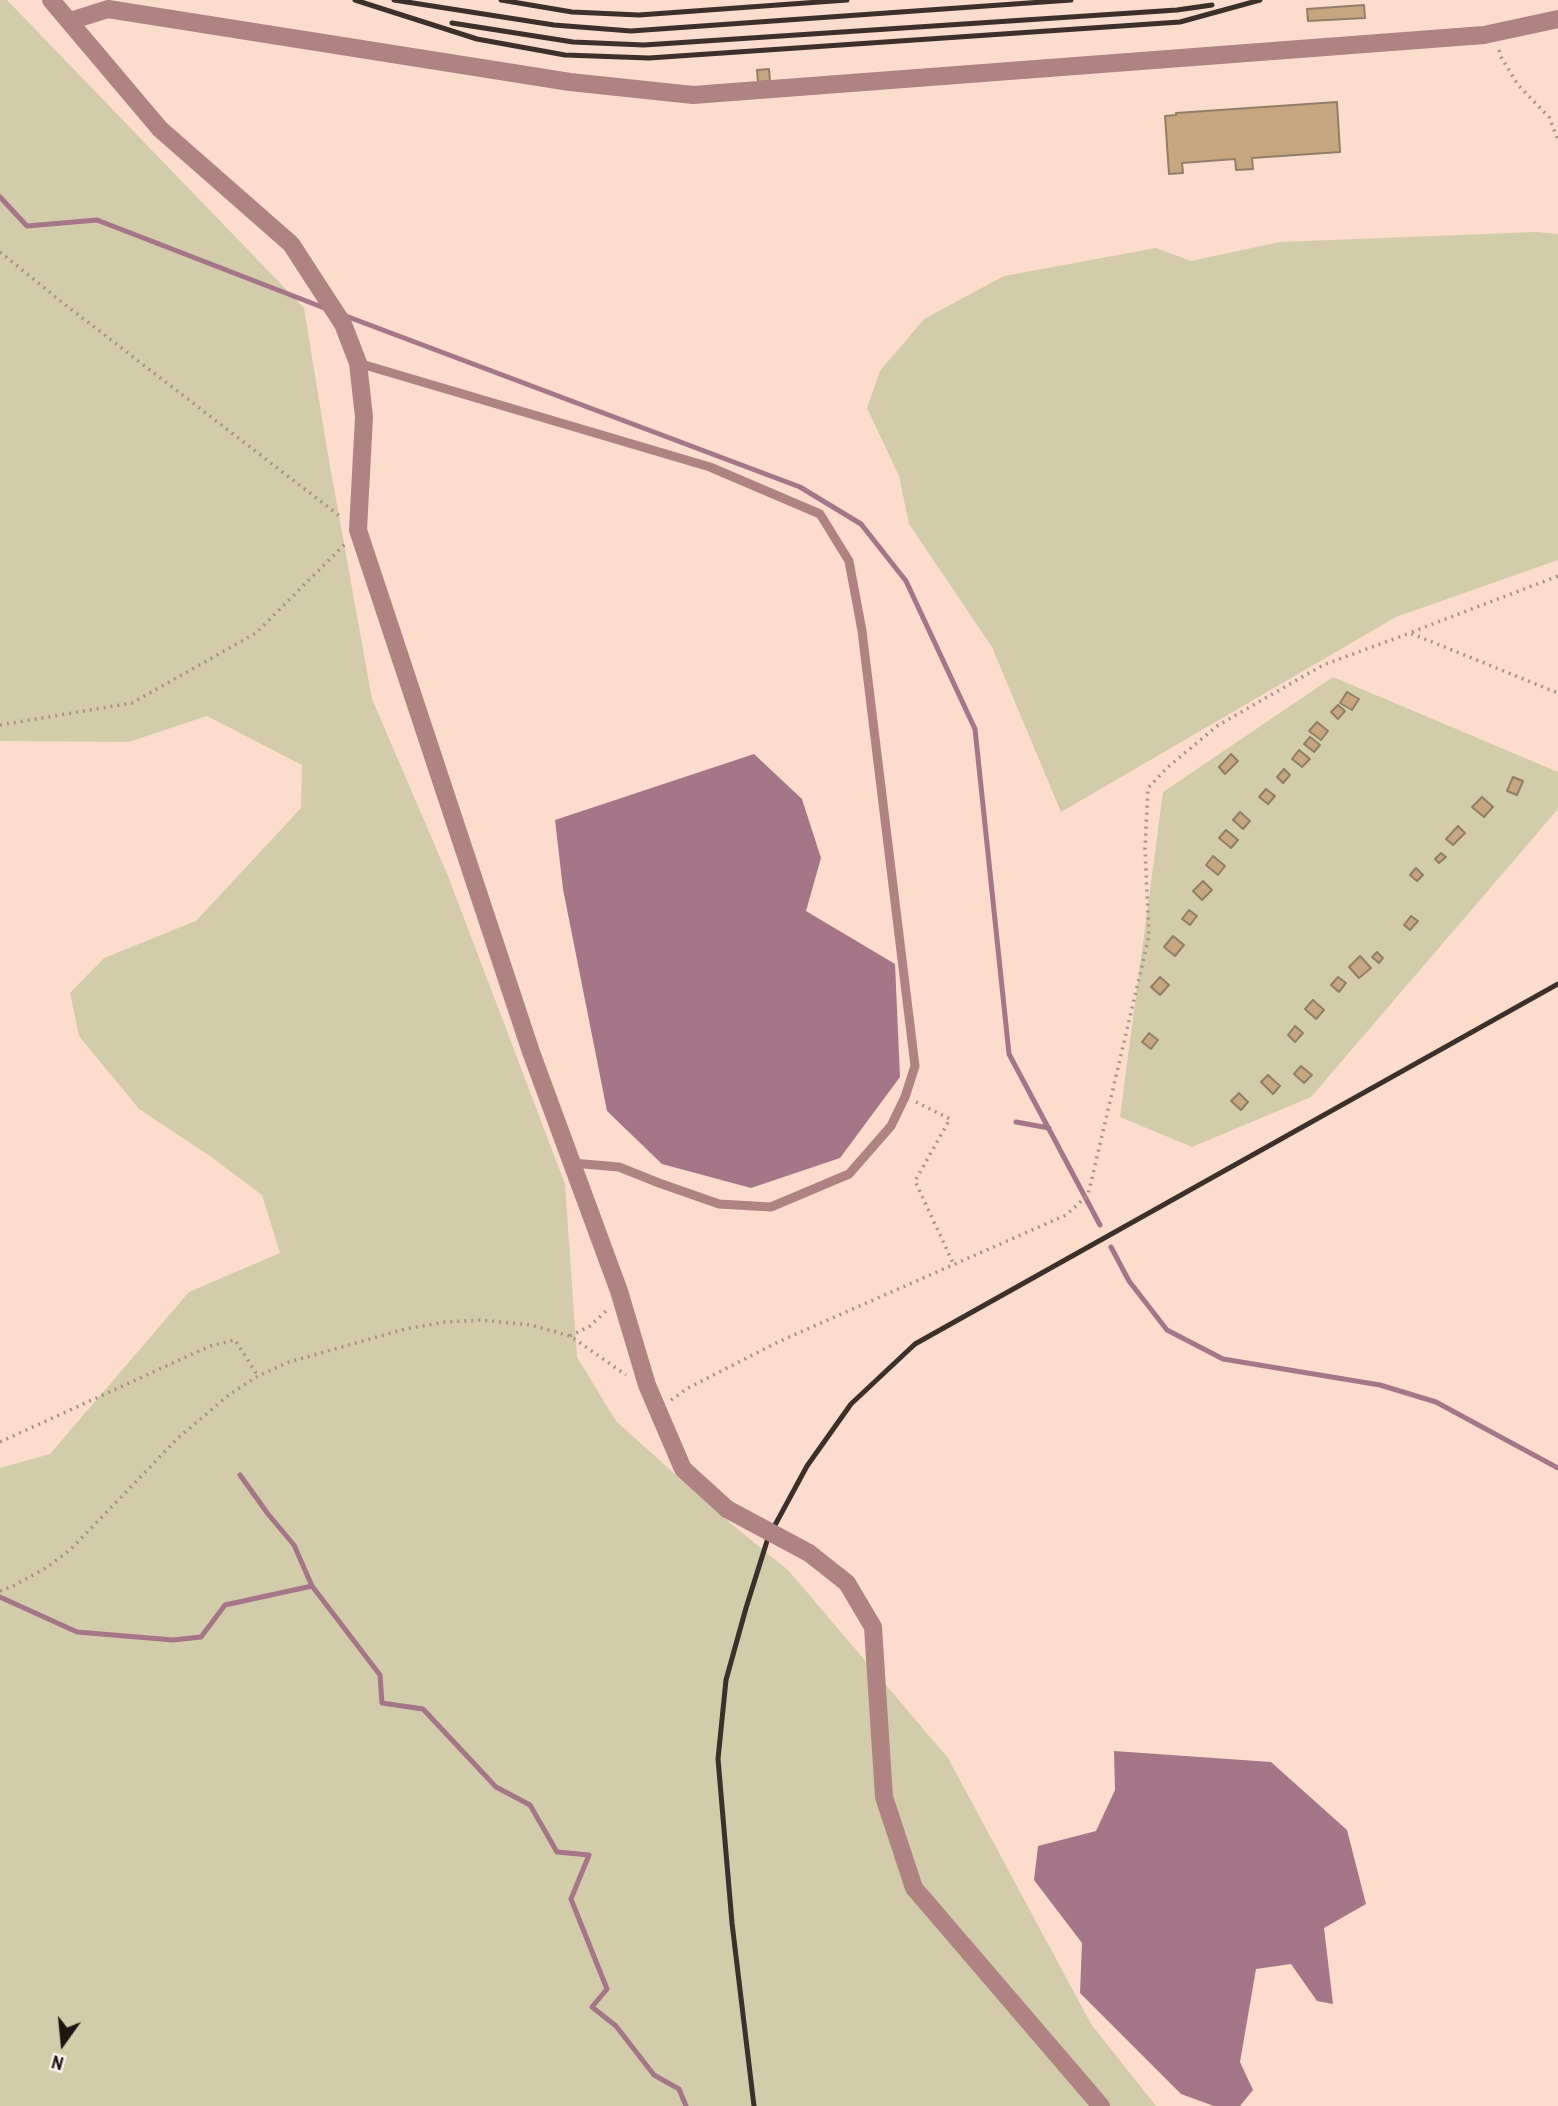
<!DOCTYPE html>
<style>
body{margin:0}
#map{position:relative;width:1558px;height:2106px;overflow:hidden;background:#fbdccd;font-family:"Archivo Narrow",sans-serif}
canvas{display:block}
.north{position:absolute;left:28px;top:2008px;width:70px;height:70px;-webkit-text-stroke:5px #faeee8;paint-order:stroke;rotate:195deg;font-size:19px;font-weight:700;line-height:28px;text-align:center;color:#1f140f}
.north::after{content:'';display:block;margin:auto;width:24px;height:32px;background:#1f140f;clip-path:polygon(50% 0,100% 100%,50% 72%,0 100%)}
</style>
<div id="map">
<canvas width="1558" height="2106"></canvas>
<div class="north">N</div>
</div>
<script>
const g = document.querySelector('canvas').getContext('2d');
g.lineJoin = 'round';
function fillPath(path, color) {
  g.fillStyle = color;
  g.fill(path, 'evenodd');
}
function poly(rows) {
  const path = new Path2D();
  for (const r of rows) {
    path.moveTo(r[0], r[1]);
    for (let i = 2; i < r.length; i += 2) path.lineTo(r[i], r[i + 1]);
  }
  return path;
}
function strokePath(path, color, width, dash) {
  g.strokeStyle = color;
  g.lineWidth = width;
  g.lineCap = dash ? 'butt' : 'round';
  g.setLineDash(dash || []);
  g.stroke(path);
}
fillPath(poly([
 [0,0,7,0,304,308,328,455,372,699,448,876,565,1184,577,1357,616,1421,718,1513,788,1570,948,1758,1091,2024,1156,2106,0,2106,0,1468,50,1454,189,1292,280,1253,262,1195,210,1156,139,1109,79,1036,70,993,104,958,196,921,301,808,302,765,207,716,129,742,0,741],
 [1536,232,1558,234,1558,560,1396,617,1061,812,992,647,909,524,899,476,867,408,880,371,924,319,1004,276,1156,248,1191,261,1280,242],
 [1333,677,1558,772,1558,809,1311,1097,1192,1147,1120,1117,1163,792]
]), '#d3ccab');
fillPath(poly([
 [754,754,802,799,821,858,806,911,895,964,900,1077,840,1158,751,1188,662,1164,607,1111,563,889,555,820],
 [1114,1751,1271,1762,1347,1830,1366,1904,1324,1928,1333,2004,1317,2001,1291,1964,1256,1969,1240,2062,1253,2090,1240,2106,1214,2106,1181,2094,1080,1993,1082,1943,1034,1880,1038,1846,1096,1831,1115,1790]
]), '#a57687');
strokePath(poly([
 [0,197,27,226,97,220,327,309],
 [343,315,800,487,861,524,906,581,975,729,1009,1054,1100,1225],
 [1016,1122,1049,1128],
 [1111,1247,1129,1281,1167,1330,1223,1359,1380,1385,1436,1402,1558,1468],
 [240,1475,268,1514,294,1545,312,1586],
 [0,1597,77,1632,173,1640,201,1637,225,1605,312,1586,380,1675,382,1703,423,1709,496,1787,530,1805,557,1852,589,1855,571,1899,607,1989,592,2007,616,2026,654,2075,679,2089,686,2106]
]), '#a57687', 5);
const building = poly([
 [1364,5,1365,18,1308,21,1307,9,1364,5],
 [769,69,770,81,758,82,757,70,769,69],
 [1337,102,1340,152,1252,158,1253,169,1236,170,1235,159,1182,163,1183,173,1169,174,1165,116,1176,115,1176,113,1337,102],
 [1347,692,1359,699,1352,710,1340,703,1347,692],
 [1338,705,1345,711,1338,719,1331,712,1338,705],
 [1317,722,1328,731,1321,740,1309,731,1317,722],
 [1310,737,1320,745,1314,752,1304,744,1310,737],
 [1299,750,1310,759,1302,767,1292,759,1299,750],
 [1231,754,1238,761,1225,774,1219,767,1231,754],
 [1284,769,1290,775,1283,783,1277,777,1284,769],
 [1513,777,1523,781,1517,795,1507,791,1513,777],
 [1266,789,1275,796,1268,804,1259,797,1266,789],
 [1482,797,1493,807,1484,817,1472,807,1482,797],
 [1240,812,1250,821,1243,829,1233,820,1240,812],
 [1458,826,1465,833,1453,845,1446,839,1458,826],
 [1226,830,1238,840,1231,848,1219,838,1226,830],
 [1441,853,1446,857,1439,863,1435,859,1441,853],
 [1213,856,1225,866,1218,875,1206,865,1213,856],
 [1416,868,1423,875,1417,881,1410,875,1416,868],
 [1203,881,1212,890,1202,900,1193,891,1203,881],
 [1189,910,1197,916,1190,925,1182,919,1189,910],
 [1411,916,1418,921,1410,930,1404,925,1411,916],
 [1173,936,1184,945,1175,956,1164,947,1173,936],
 [1377,952,1383,958,1379,963,1372,957,1377,952],
 [1360,956,1371,968,1359,978,1349,967,1360,956],
 [1160,977,1169,985,1160,995,1151,987,1160,977],
 [1338,977,1346,983,1339,992,1331,985,1338,977],
 [1313,1000,1324,1010,1316,1019,1305,1009,1313,1000],
 [1295,1026,1303,1033,1295,1042,1288,1035,1295,1026],
 [1149,1033,1158,1040,1151,1049,1142,1042,1149,1033],
 [1301,1066,1312,1075,1304,1083,1294,1074,1301,1066],
 [1268,1075,1280,1086,1273,1094,1261,1082,1268,1075],
 [1239,1093,1248,1102,1241,1110,1231,1101,1239,1093]
]);
fillPath(building, '#c6a680');
strokePath(building, '#917e67', 2);
strokePath(poly([
 [1499,50,1501,57,1518,85,1549,117,1558,140],
 [0,252,63,303,341,517],
 [1412,632,1558,576],
 [0,725,132,703,256,633,346,543],
 [916,1102,950,1119,915,1181,954,1265],
 [570,1336,590,1326,606,1311],
 [671,1400,688,1388,778,1342,1066,1215,1088,1195,1149,936,1145,849,1148,788,1168,767,1217,726,1323,665,1410,633,1558,693],
 [0,1442,210,1346,235,1340,258,1376],
 [0,1591,13,1586,46,1568,71,1549,178,1438,230,1394,258,1376,289,1362,405,1329,445,1322,481,1320,531,1325,570,1336,626,1375]
]), '#a99286', 3.5, [2, 5]);
strokePath(poly([
 [358,363,710,467,820,514,849,561,862,631,915,1066,905,1097,891,1126,849,1174,771,1207,719,1204,659,1183,619,1167,572,1163]
]), '#af8381', 9);
strokePath(poly([
 [51,0,160,129,291,244,343,324,358,363,364,417,358,530,531,1052,619,1291,647,1385,683,1469,727,1509],
 [70,21,108,9,570,82,693,95,1484,35,1558,19],
 [809,1553,847,1583,873,1627,884,1797,914,1888,1101,2106]
]), '#af8381', 18);
strokePath(poly([
 [355,0,477,39,565,55,649,58,1180,22,1260,0],
 [394,0,554,25,631,31,1071,0],
 [501,0,572,12,639,15,847,0],
 [452,23,573,42,644,45,1177,10,1212,5],
 [754,2106,732,1923,718,1759,726,1680,746,1608,768,1538,807,1466,851,1404,915,1344,1558,984]
]), '#3d2f29', 5);
strokePath(poly([
 [727,1509,809,1553]
]), '#af8381', 18);
</script>
